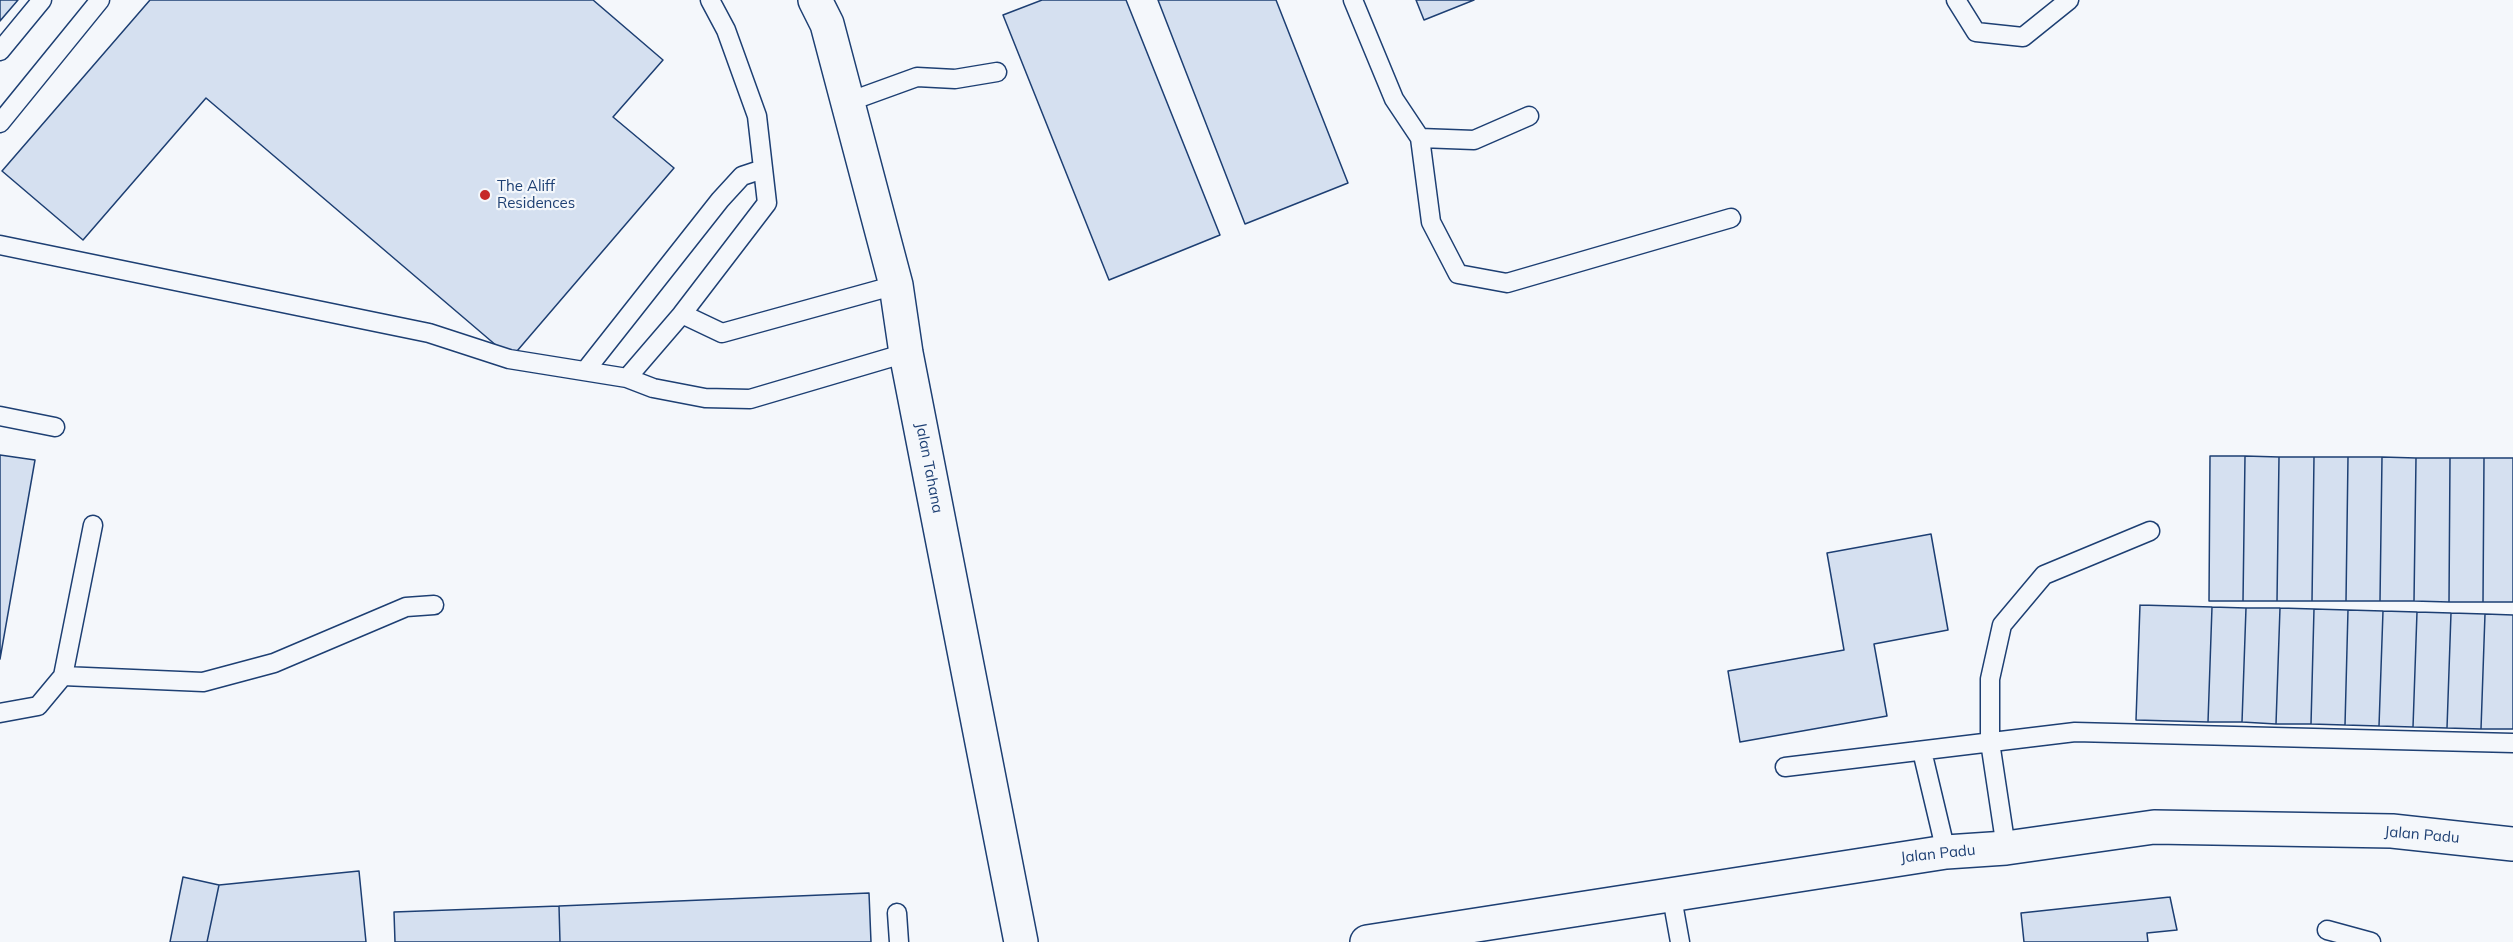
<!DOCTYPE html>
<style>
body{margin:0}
canvas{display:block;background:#f4f7fb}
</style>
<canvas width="2513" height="942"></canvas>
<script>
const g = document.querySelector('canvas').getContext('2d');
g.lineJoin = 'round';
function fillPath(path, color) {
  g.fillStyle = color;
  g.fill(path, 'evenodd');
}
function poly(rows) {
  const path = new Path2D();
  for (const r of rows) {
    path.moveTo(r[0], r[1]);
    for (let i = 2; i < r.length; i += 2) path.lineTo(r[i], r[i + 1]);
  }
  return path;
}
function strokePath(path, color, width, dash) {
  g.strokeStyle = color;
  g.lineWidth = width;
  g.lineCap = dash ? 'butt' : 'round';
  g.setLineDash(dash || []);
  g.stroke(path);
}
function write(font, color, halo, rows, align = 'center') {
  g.font = font + ' Mulish,sans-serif';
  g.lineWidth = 4.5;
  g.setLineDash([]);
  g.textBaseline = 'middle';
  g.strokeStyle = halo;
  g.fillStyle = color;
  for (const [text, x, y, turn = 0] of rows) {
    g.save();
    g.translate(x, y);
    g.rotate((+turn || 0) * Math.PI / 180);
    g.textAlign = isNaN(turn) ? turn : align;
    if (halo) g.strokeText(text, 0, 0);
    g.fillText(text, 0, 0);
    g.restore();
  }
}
const building = poly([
 [0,0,18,0,0,21,0,0],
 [150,0,593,0,663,60,613,117,674,168,511,358,206,98,83,240,2,171,150,0],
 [1042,0,1126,0,1220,235,1109,280,1003,15,1042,0],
 [1158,0,1276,0,1348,183,1245,224,1158,0],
 [1416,0,1474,0,1424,20,1416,0],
 [0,455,35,460,0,659,0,455],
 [2210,456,2245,456,2243,601,2209,601,2210,456],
 [2245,456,2279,457,2277,601,2243,601,2245,456],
 [2279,457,2314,457,2312,601,2277,601,2279,457],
 [2314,457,2348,457,2346,601,2312,601,2314,457],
 [2348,457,2382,457,2380,601,2346,601,2348,457],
 [2382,457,2416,458,2414,601,2380,601,2382,457],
 [2416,458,2450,458,2449,602,2414,601,2416,458],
 [2450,458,2484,458,2483,602,2449,602,2450,458],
 [2484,458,2513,458,2513,602,2483,602,2484,458],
 [1931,534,1948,630,1874,644,1887,716,1740,742,1728,671,1844,650,1827,553,1931,534],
 [2140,605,2212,607,2208,722,2136,720,2140,605],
 [2212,607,2246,608,2242,722,2208,722,2212,607],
 [2246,608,2280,608,2276,724,2242,722,2246,608],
 [2280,608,2314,609,2311,724,2276,724,2280,608],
 [2314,609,2348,610,2345,725,2311,724,2314,609],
 [2348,610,2383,611,2379,726,2345,725,2348,610],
 [2383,611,2417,612,2413,727,2379,726,2383,611],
 [2417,612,2451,613,2447,728,2413,727,2417,612],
 [2451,613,2485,614,2481,729,2447,728,2451,613],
 [2485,614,2513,615,2513,729,2481,729,2485,614],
 [359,871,366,942,207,942,219,885,359,871],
 [183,877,219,885,207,942,170,942,183,877],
 [869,893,871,942,560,942,559,906,869,893],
 [2170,897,2177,930,2147,933,2148,942,2024,942,2021,913,2170,897],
 [559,906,560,942,395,942,394,912,559,906]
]);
fillPath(building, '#d5e0f0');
strokePath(building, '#1d3f73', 1.5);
const service = poly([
 [710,0,726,30,757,116,767,203,682,314,722,333,896,285],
 [1353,0,1394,99,1420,138,1474,140,1529,116],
 [1956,0,1976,32,2023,37,2069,0],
 [0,51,42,0],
 [848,102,917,77,955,79,997,72],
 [0,123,100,0],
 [1420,138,1431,222,1458,274,1507,283,1731,218],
 [0,245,429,333,509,359,627,378,653,388,705,398,750,399,906,353],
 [585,371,720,200,742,176,763,169],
 [627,378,682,314],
 [0,416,55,427],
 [63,676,203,682,274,663,406,607,434,605],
 [0,713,38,706,63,676,93,525],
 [1922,751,1946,852],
 [1785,767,2075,732,2513,743],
 [2006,848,1990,742,1990,679,2002,625,2044,575,2150,531],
 [1671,892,1680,942],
 [897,913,899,942],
 [2327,930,2371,942]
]);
const tertiary = poly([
 [815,0,827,24,896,285,906,353,1021,942],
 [1367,942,1946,852,2006,848,2154,827,2392,831,2513,844]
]);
strokePath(service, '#1d3f73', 21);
strokePath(tertiary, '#1d3f73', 36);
strokePath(service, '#f4f7fb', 18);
strokePath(tertiary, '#f4f7fb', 33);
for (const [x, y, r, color] of [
 [485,195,6,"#c62828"]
]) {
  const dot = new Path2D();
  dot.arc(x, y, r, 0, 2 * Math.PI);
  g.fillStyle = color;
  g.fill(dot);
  strokePath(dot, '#f4f7fb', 2);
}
write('15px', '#1d3f73', '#f4f7fb', [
 ["The Aliff",497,186],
 ["Residences",497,203]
], 'left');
write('15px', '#1d3f73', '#f4f7fb', [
 ["Jalan Tahana",929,468,79],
 ["Jalan Padu",2422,835,5],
 ["Jalan Padu",1938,854,-6]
]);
</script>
